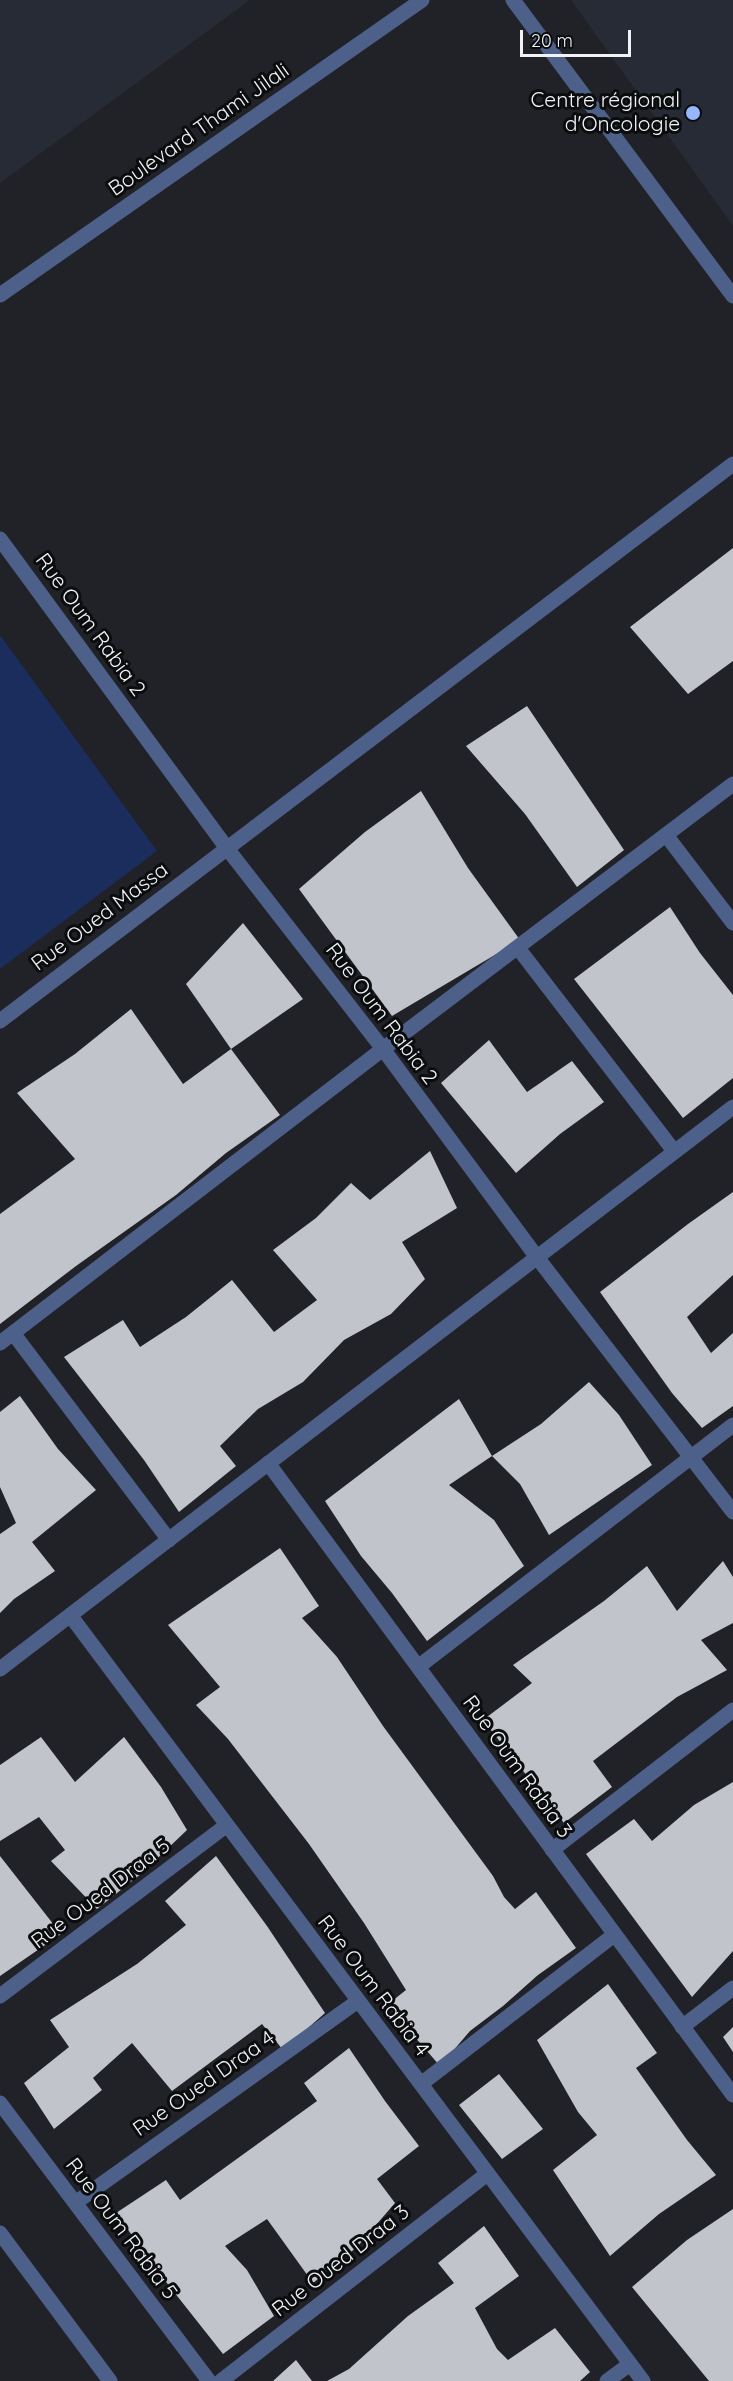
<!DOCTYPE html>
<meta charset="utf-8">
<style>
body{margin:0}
#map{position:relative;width:733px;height:2381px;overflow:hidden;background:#202227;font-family:Quicksand,sans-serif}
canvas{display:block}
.scale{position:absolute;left:520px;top:30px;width:111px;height:27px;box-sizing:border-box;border:3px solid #f0f2f5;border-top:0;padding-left:8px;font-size:18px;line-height:21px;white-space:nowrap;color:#f0f2f5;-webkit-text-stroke:4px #0b0c0e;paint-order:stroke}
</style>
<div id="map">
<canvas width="733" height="2381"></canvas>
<div class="scale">20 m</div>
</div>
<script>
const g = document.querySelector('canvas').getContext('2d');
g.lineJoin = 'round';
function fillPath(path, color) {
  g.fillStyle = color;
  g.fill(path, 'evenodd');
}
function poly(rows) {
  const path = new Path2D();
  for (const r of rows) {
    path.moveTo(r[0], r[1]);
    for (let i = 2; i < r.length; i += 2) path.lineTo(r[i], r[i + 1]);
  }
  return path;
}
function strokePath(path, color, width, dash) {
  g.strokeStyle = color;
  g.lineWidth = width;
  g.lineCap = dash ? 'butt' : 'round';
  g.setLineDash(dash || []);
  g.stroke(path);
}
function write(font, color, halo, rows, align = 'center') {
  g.font = font + ' Quicksand,sans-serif';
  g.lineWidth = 6;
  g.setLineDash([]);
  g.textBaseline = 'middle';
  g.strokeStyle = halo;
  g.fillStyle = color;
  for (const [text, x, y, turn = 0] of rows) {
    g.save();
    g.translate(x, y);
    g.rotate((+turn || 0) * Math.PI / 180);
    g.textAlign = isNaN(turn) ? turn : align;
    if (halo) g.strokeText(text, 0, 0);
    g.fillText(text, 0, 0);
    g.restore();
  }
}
fillPath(poly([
 [0,0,250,0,0,183],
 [571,0,733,0,733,226]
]), '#272b35');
fillPath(poly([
 [0,635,157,851,0,969]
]), '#1a2d5c');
fillPath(poly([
 [733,548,733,661,688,694,630,627],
 [527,706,624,850,577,887,525,814,466,746],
 [421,791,468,868,520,940,392,1016,299,889,365,832],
 [670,907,700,953,733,995,733,1078,683,1118,574,979],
 [243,923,303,999,231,1049,186,984],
 [131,1009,183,1084,231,1049,280,1115,226,1153,176,1195,76,1266,0,1324,0,1214,75,1159,17,1093,75,1054],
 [489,1040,527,1092,572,1061,604,1102,560,1134,516,1173,441,1083],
 [430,1151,457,1208,402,1242,425,1279,391,1314,344,1340,303,1382,258,1409,220,1446,236,1466,179,1512,144,1460,64,1357,123,1320,140,1347,186,1317,232,1280,274,1332,317,1300,273,1250,316,1218,351,1183,370,1200],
 [733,1192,733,1275,687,1317,711,1353,733,1333,733,1406,702,1428,672,1393,600,1292,688,1224],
 [589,1382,619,1415,652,1465,549,1535,520,1484,492,1456,541,1424],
 [20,1396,58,1449,96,1490,32,1542,55,1571,14,1599,0,1613,0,1534,16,1523,0,1487,0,1412],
 [459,1399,492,1456,449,1485,494,1520,524,1566,427,1641,392,1593,361,1556,325,1501],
 [280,1548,319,1606,302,1618,337,1657,383,1726,493,1876,504,1897,515,1909,536,1892,576,1948,538,1975,503,2006,470,2031,440,2066,387,2005,406,1990,364,1923,309,1844,228,1739,196,1705,220,1687,168,1625],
 [723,1561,733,1577,733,1623,701,1640,727,1670,677,1697,593,1761,612,1787,564,1823,483,1720,532,1683,513,1665,604,1601,647,1566,677,1611],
 [41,1737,75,1782,124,1737,161,1787,187,1830,142,1873,97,1909,51,1861,65,1850,39,1817,0,1841,0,1765],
 [733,1782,733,1951,692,1997,586,1854,634,1819,652,1841,694,1805],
 [0,1856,61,1934,0,1976],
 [216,1856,267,1926,325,2013,283,2050,262,2024,172,2091,132,2043,93,2078,102,2090,54,2129,24,2083,69,2047,50,2020,137,1964,186,1925,165,1901],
 [608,1984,657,2053,636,2068,687,2140,716,2175,659,2214,610,2256,553,2170,597,2135,578,2112,537,2040],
 [733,2027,733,2052,723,2037],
 [349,2048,385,2101,419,2146,377,2179,395,2203,357,2247,313,2283,267,2219,225,2246,247,2270,274,2316,223,2354,159,2273,116,2213,166,2180,180,2200,317,2101,304,2083],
 [499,2074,543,2129,502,2159,459,2105],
 [733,2209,733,2381,709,2381,632,2287,687,2240],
 [484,2226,519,2276,475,2308,497,2349,508,2360,555,2328,590,2372,580,2381,327,2381,349,2369,408,2316,454,2283,438,2263],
 [296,2360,312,2381,273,2381]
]), '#c1c4cb');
strokePath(poly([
 [0,2233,110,2381]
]), '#4d608a', 15);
strokePath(poly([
 [0,539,226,847,383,1049,536,1256,733,1512],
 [666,835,733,923],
 [518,948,674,1151],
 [0,1021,733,464],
 [13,1333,169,1540],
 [0,1343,383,1049,733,784],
 [268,1463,733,2095],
 [70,1615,643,2381],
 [418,1667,733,1425],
 [0,1669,733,1107],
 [552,1850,733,1710],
 [0,1996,227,1825],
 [682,2027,733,1988],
 [421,2084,614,1935],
 [0,2103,209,2381],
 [75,2203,358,2001],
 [221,2381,487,2174],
 [607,2381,630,2364]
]), '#4d608a', 15);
strokePath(poly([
 [513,0,733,296],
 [0,295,422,0]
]), '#4d608a', 15);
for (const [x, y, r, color] of [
 [693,113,8,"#96b6fd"]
]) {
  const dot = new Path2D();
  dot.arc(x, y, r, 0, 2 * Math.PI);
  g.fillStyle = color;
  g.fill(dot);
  strokePath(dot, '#0b0c0e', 2);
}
write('21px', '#f0f2f5', '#0b0c0e', [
 ["Centre régional",680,101],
 ["d'Oncologie",680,125]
], 'right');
write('21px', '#f0f2f5', '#0b0c0e', [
 ["Boulevard Thami Jilali",199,130,-35],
 ["Rue Oum Rabia 2",90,625,54],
 ["Rue Oued Massa",100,917,-37],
 ["Rue Oum Rabia 2",381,1014,53],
 ["Rue Oum Rabia 3",517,1767,54],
 ["Rue Oued Draa 5",101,1894,-37],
 ["Rue Oum Rabia 4",373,1986,53],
 ["Rue Oued Draa 4",204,2084,-35],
 ["Rue Oum Rabia 5",121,2229,53],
 ["Rue Oued Draa 3",341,2261,-38]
]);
</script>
